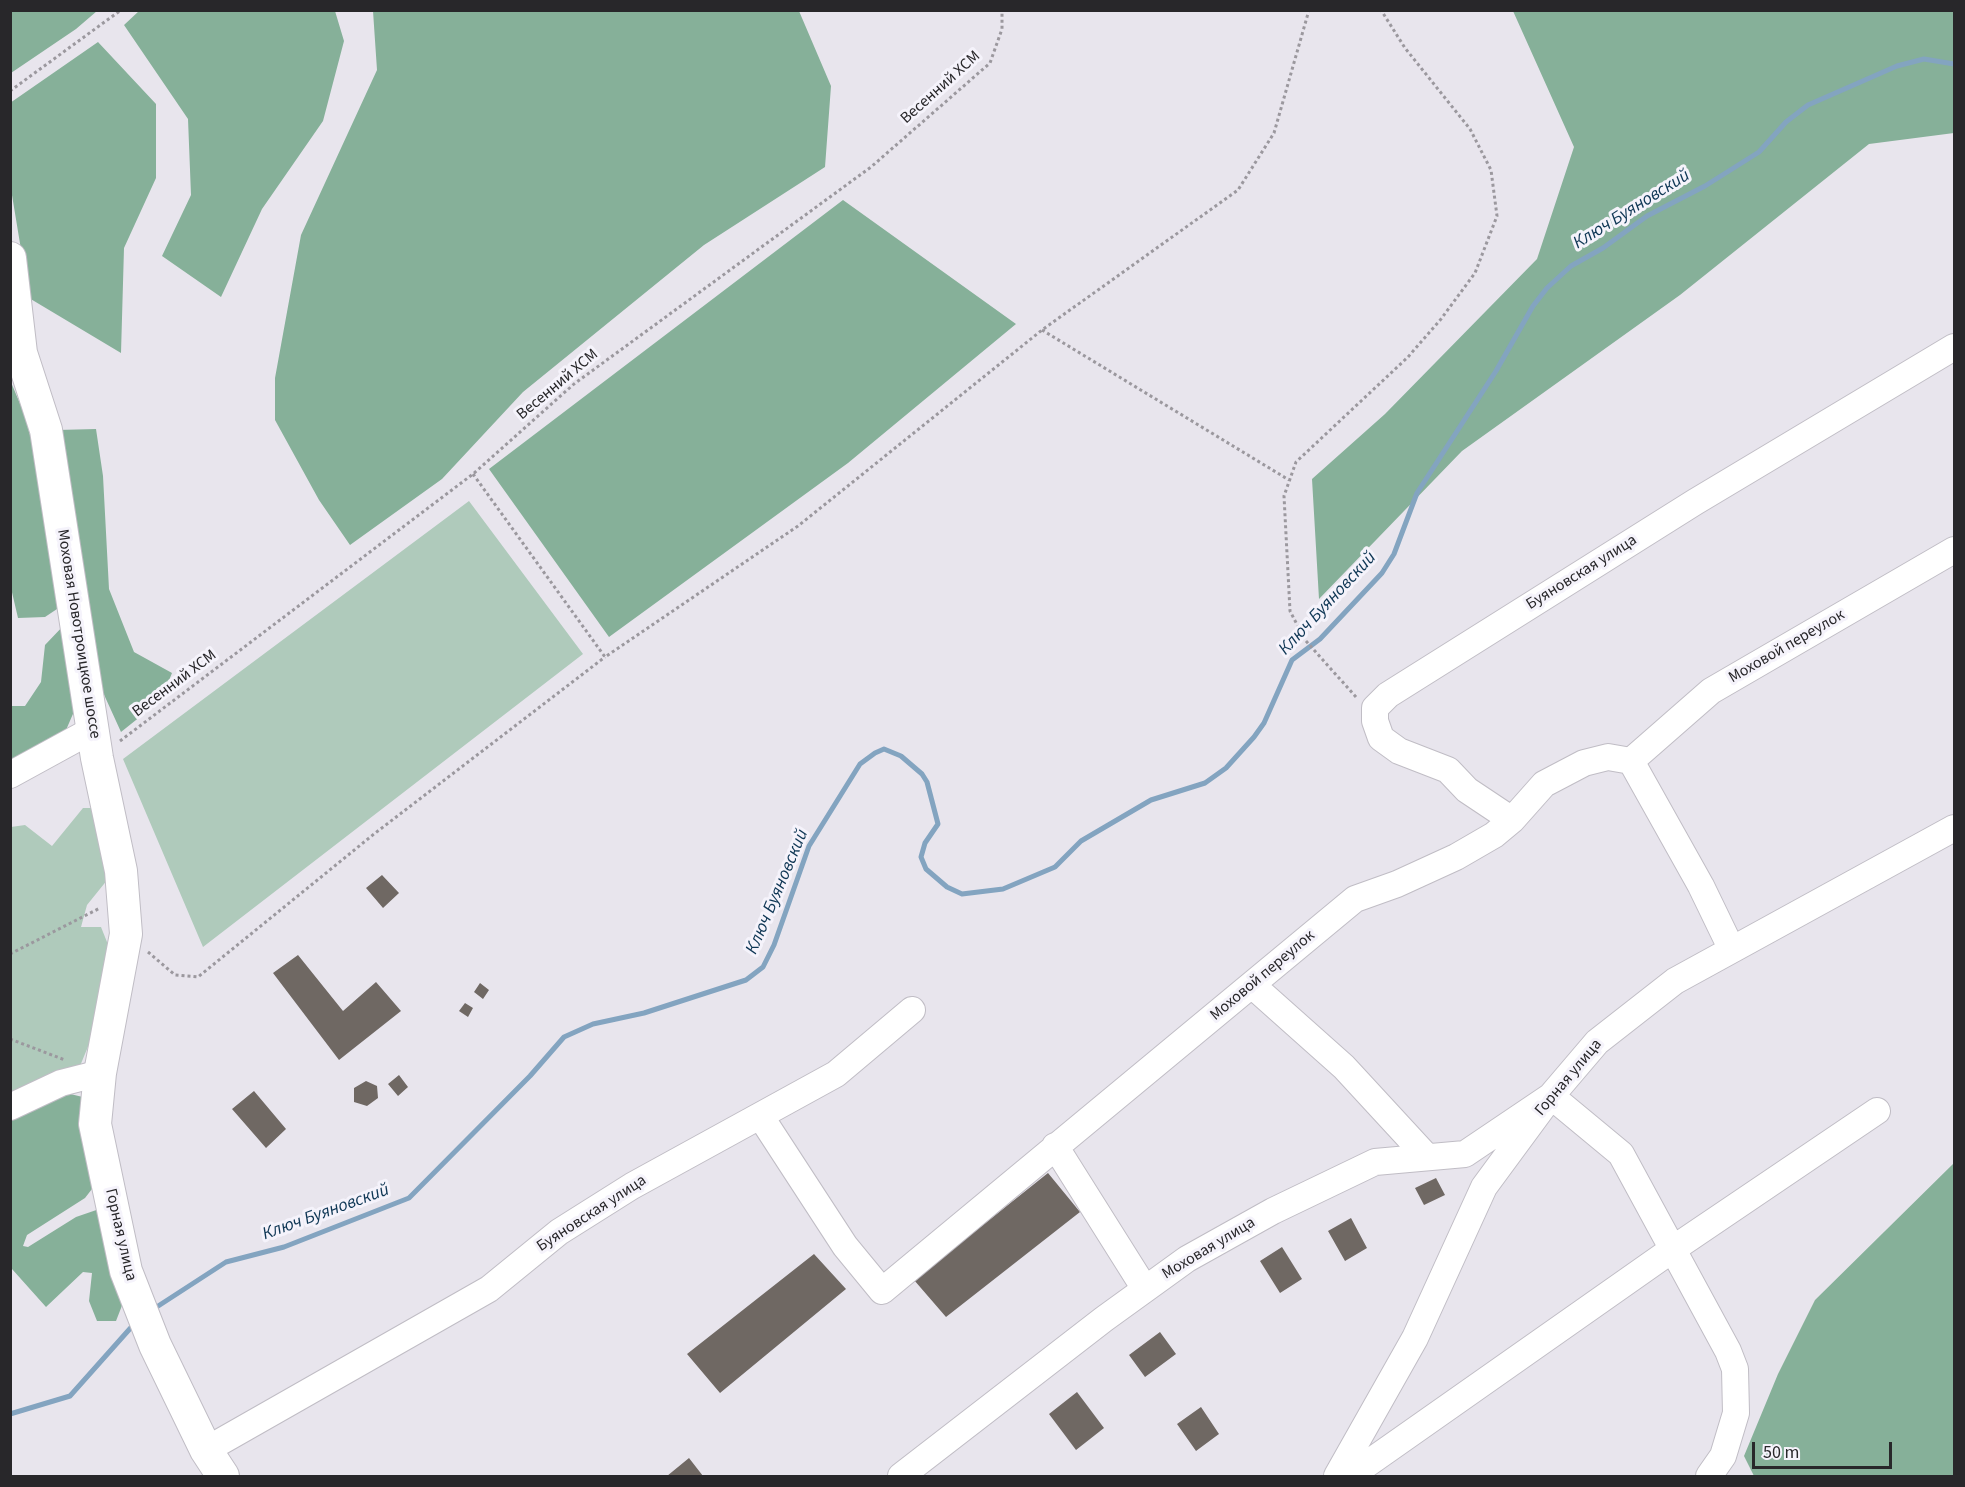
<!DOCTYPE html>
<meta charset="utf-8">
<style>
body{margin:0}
#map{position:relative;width:1965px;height:1487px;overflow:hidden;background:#e8e5ed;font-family:"Source Sans 3",sans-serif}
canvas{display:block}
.frame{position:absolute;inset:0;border:12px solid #28272a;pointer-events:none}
.scale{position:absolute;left:1752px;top:1442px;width:140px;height:27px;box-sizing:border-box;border:3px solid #28272a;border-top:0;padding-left:8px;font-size:18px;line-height:21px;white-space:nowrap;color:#28272a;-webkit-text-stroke:4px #f5f3fb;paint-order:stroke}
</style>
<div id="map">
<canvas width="1965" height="1487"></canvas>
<div class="frame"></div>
<div class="scale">50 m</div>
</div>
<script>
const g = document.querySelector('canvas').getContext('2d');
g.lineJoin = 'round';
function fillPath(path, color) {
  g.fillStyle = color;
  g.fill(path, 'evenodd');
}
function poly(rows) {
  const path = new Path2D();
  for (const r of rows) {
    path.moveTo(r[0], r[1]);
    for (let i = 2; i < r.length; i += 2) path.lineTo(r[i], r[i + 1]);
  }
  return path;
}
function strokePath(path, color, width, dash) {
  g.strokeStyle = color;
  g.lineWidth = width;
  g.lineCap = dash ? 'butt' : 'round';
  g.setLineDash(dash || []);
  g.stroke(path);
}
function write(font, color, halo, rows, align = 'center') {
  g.font = font + ' "Source Sans 3",sans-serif';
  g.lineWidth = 6;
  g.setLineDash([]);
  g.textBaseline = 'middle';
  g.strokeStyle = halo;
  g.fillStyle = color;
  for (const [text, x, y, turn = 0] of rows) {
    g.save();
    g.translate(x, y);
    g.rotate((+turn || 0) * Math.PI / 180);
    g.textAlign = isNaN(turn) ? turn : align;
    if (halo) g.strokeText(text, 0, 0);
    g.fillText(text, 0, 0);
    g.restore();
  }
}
fillPath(poly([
 [469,501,583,654,203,947,123,759],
 [83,808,112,808,108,879,87,905,81,927,101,927,111,952,99,1020,80,1066,11,1100,11,827,25,825,52,846]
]), '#afcabb');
fillPath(poly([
 [11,10,97,10,97,11,76,29,11,73],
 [139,11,335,11,344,41,323,121,262,209,221,297,162,256,191,195,188,119,124,25],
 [373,11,799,11,831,86,825,167,704,245,523,392,442,479,350,545,319,500,275,420,275,378,301,235,377,70],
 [1513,11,1954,11,1954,133,1869,144,1680,295,1462,451,1319,599,1312,479,1385,414,1537,259,1574,147],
 [98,42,156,104,156,178,124,248,121,353,29,298,11,189,10,103],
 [843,200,1016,324,848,463,609,637,489,469],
 [10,380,24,413,46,494,66,603,45,617,18,618,11,588],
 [96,429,103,476,109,589,134,652,172,673,161,700,121,732,96,677,57,430],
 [65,624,79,700,53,760,11,777,11,706,25,706,41,682,45,645],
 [62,1092,91,1099,109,1167,85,1198,27,1235,23,1246,28,1247,76,1217,108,1206,128,1290,116,1321,97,1321,89,1301,92,1273,83,1272,46,1307,12,1269,11,1120],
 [1954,1163,1954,1476,1754,1476,1744,1456,1778,1374,1815,1300]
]), '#86b099');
strokePath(poly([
 [152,1310,226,1262,284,1247,409,1198,530,1076,564,1037,593,1024,644,1013,746,980,763,967,774,945,809,846,860,764,875,753,884,749,901,756,922,774,927,782,938,824,925,843,921,857,926,869,947,887,962,894,1003,889,1055,867,1081,841,1151,800,1205,783,1226,768,1254,737,1264,723,1292,660,1320,639,1382,573,1394,554,1417,493,1496,371,1533,306,1547,288,1571,266,1603,248,1647,216,1705,186,1759,152,1786,122,1808,105,1897,66,1924,59,1954,64],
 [10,1414,70,1396,135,1323]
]), '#83a4c0', 5);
fillPath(poly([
 [382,875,399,893,383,908,366,888],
 [298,955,343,1011,376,982,401,1011,339,1060,273,973],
 [480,983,489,990,483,999,474,992],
 [465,1003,473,1008,468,1017,459,1011],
 [399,1075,408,1087,398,1096,388,1084],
 [366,1081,377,1086,378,1098,367,1106,354,1102,354,1088],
 [254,1091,286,1129,266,1148,232,1109],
 [1048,1173,1080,1212,946,1317,914,1280],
 [1436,1178,1445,1195,1424,1205,1415,1188],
 [1351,1218,1367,1248,1345,1261,1328,1231],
 [1282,1247,1302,1279,1280,1293,1260,1261],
 [814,1254,846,1289,720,1393,687,1354],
 [1160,1332,1176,1354,1145,1377,1129,1355],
 [1077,1392,1104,1428,1076,1450,1049,1414],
 [1201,1407,1219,1434,1196,1451,1177,1424],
 [689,1458,703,1476,667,1476]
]), '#6f6863');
const minor = poly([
 [10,775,94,729],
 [1512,820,1467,790,1448,770,1399,751,1381,738,1375,721,1375,708,1388,695,1695,502,1954,347],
 [1731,948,1701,886,1631,761,1711,691,1954,550],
 [1252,985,1344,1067,1427,1157],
 [10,1107,61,1083,100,1073],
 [761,1117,845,1246,882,1291,1355,899,1397,884,1456,857,1494,835,1512,820,1544,784,1584,763,1608,757,1631,761],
 [1055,1146,1145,1289],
 [206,1450,489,1289,559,1232,632,1186,836,1074,912,1010],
 [901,1476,1104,1319,1187,1259,1273,1211,1375,1162,1465,1154,1551,1096,1621,1154,1728,1351,1735,1369,1736,1413,1723,1456,1709,1476],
 [1337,1476,1415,1338,1484,1187,1551,1096,1597,1042,1675,981,1954,828],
 [1350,1476,1673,1249,1877,1111]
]);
const major = poly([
 [10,258,21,353,46,430,97,758,121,871,126,934,100,1073,95,1124,126,1271,155,1345,206,1450,223,1476]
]);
strokePath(minor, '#c0bdc5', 28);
strokePath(major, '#c0bdc5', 34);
strokePath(poly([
 [10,91,121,10],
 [1042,330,1289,480],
 [473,474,605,657,798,526,1042,330,1238,190,1274,133,1309,10],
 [1356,697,1305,640,1290,611,1284,496,1296,462,1408,357,1441,319,1475,273,1497,216,1491,170,1470,129,1405,48,1381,10],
 [120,741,473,474,574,384,871,167,990,63,1002,29,1002,10],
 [148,952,175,975,198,977,374,834,605,657],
 [10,954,100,908],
 [10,1039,65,1060]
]), '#9b989e', 3, [3, 3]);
strokePath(minor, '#fff', 26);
strokePath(major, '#fff', 32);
write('16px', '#28272a', '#f5f3fb', [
 ["Весенний ХСМ",941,88,-42],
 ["Весенний ХСМ",558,385,-40],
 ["Буяновская улица",1582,573,-32],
 ["Моховая Новотроицкое шоссе",78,634,81],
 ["Моховой переулок",1787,647,-30],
 ["Весенний ХСМ",175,684,-37],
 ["Моховой переулок",1263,976,-40],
 ["Горная улица",1569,1078,-50],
 ["Буяновская улица",592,1214,-33],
 ["Горная улица",120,1235,77],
 ["Моховая улица",1209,1249,-31]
]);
write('italic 18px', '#0e3654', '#f5f3fb', [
 ["Ключ Буяновский",1632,210,-32],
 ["Ключ Буяновский",1328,604,-47],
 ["Ключ Буяновский",778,892,-67],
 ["Ключ Буяновский",326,1213,-20]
]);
</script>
